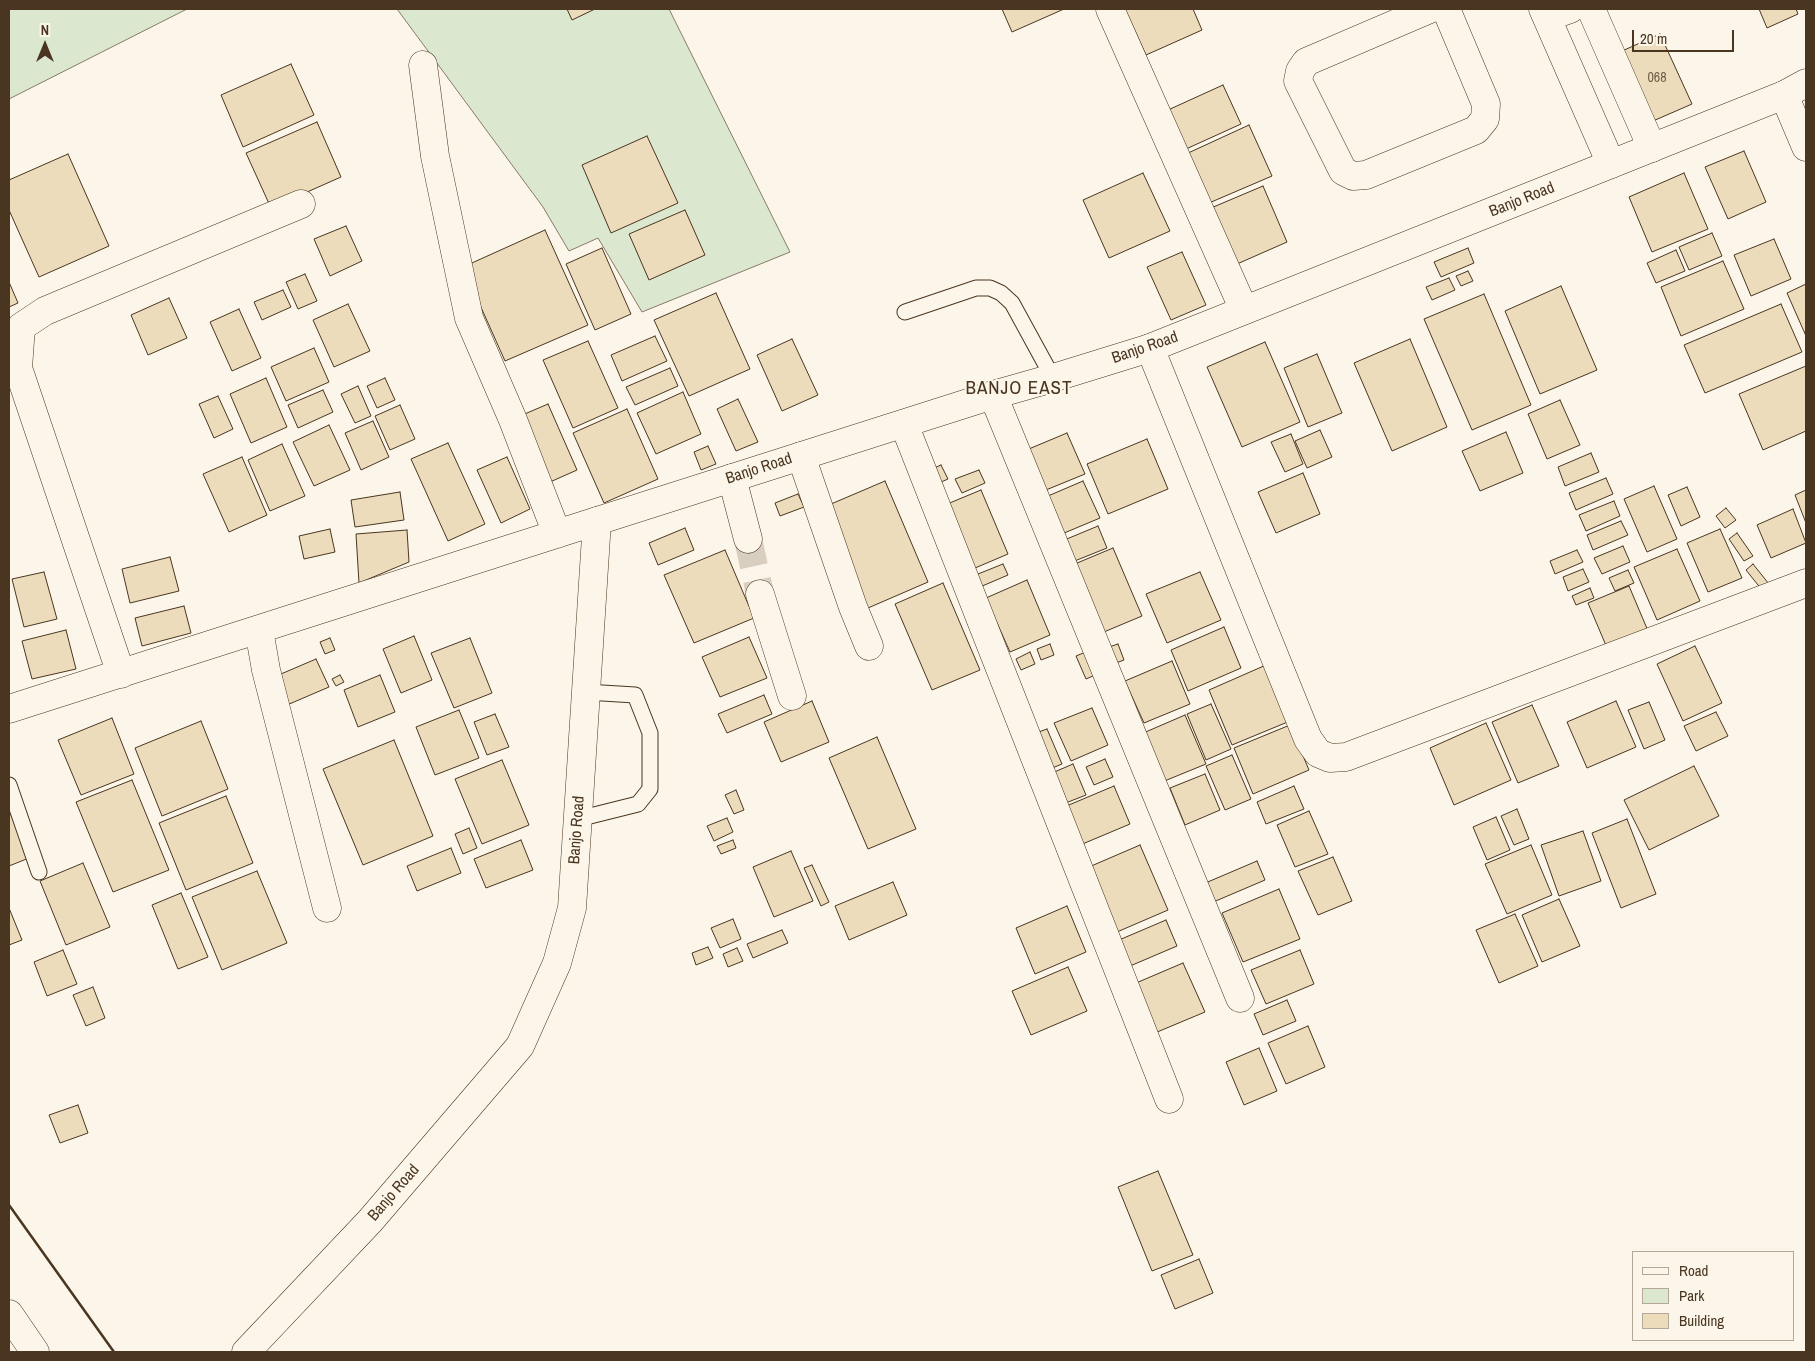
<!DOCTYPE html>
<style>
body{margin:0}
#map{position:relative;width:1815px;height:1361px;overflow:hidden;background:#fbf6e9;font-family:"Archivo Narrow",sans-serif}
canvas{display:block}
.frame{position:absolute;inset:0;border:10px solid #4a3520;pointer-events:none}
.legend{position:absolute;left:1632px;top:1251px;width:162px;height:90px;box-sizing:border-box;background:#fbf6e9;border:1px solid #b4a999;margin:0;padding:6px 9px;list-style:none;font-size:15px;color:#4a3520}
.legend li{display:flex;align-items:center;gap:10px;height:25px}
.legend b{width:25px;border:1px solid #b4a999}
.north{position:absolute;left:20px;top:20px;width:50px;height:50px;-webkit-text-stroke:4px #fbf6e9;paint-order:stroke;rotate:0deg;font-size:14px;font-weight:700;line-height:20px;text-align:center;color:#4a3520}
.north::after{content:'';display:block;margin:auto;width:18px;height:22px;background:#4a3520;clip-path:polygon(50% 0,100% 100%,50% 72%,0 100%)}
.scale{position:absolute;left:1632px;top:30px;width:102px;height:22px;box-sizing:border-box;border:2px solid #4a3520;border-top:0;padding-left:6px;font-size:15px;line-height:18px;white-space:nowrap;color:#4a3520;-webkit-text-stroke:4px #fbf6e9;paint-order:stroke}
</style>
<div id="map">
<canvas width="1815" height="1361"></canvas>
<div class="frame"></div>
<ul class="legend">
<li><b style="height:6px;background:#fbf6e9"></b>Road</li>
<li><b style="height:14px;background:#dce7d0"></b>Park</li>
<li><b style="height:14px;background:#ecdcbc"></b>Building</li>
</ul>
<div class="north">N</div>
<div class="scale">20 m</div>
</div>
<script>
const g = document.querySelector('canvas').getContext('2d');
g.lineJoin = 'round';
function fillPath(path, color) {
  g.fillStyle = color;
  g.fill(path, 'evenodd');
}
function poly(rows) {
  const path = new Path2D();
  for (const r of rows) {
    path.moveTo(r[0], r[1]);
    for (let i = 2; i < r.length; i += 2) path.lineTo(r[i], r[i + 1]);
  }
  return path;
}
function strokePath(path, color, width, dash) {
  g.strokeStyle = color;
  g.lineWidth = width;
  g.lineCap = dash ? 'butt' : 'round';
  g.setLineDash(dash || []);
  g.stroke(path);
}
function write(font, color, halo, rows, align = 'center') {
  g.font = font + ' "Archivo Narrow",sans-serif';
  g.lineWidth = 4;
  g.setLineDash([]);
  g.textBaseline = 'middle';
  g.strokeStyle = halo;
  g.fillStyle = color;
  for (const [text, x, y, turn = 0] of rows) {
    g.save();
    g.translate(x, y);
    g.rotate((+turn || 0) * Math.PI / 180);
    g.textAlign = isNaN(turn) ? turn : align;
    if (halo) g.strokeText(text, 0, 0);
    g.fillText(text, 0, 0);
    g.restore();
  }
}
const green = poly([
 [9,9,187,9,9,99,9,9],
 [397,9,669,9,790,252,642,312,598,238,569,251,543,207,397,9]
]);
fillPath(green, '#dce7d0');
strokePath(green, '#887966', 1);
const building = poly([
 [567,9,595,9,572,20,567,9],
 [1002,9,1064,9,1012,32,1002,9],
 [1125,9,1193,9,1202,30,1146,55,1125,9],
 [1759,9,1796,9,1798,14,1767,28,1759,9],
 [1660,34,1692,104,1653,121,1622,51,1660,34],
 [291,64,314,115,243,147,221,95,291,64],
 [1223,85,1241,124,1186,149,1168,110,1223,85],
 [317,122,341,177,271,208,246,153,317,122],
 [1249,125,1272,176,1209,203,1186,154,1249,125],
 [647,136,678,203,611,233,582,165,647,136],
 [1744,151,1766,202,1728,219,1705,167,1744,151],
 [68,154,109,246,39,277,9,210,9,180,68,154],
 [1143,173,1170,231,1109,258,1083,200,1143,173],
 [1684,173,1708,229,1652,252,1629,197,1684,173],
 [1263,186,1287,242,1237,264,1211,208,1263,186],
 [685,210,705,255,649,280,629,234,685,210],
 [346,226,362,261,330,276,314,239,346,226],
 [545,230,588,325,505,361,463,267,545,230],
 [1712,233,1722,256,1689,270,1679,247,1712,233],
 [1774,239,1791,279,1751,296,1734,255,1774,239],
 [602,248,631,314,595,330,566,264,602,248],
 [1468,248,1474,263,1441,277,1434,262,1468,248],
 [1676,250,1685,271,1656,283,1647,263,1676,250],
 [1182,252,1206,305,1171,320,1147,267,1182,252],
 [1723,261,1744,309,1681,336,1661,287,1723,261],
 [1468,271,1473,281,1461,286,1456,276,1468,271],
 [305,274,317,301,298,309,286,282,305,274],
 [1449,278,1455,290,1432,300,1426,287,1449,278],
 [9,282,18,303,9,307,9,282],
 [1806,284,1806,336,1787,293,1806,284],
 [1561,286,1597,370,1540,394,1505,311,1561,286],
 [283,290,291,307,262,320,254,302,283,290],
 [716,293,750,369,689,396,654,320,716,293],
 [1484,294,1531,405,1472,430,1424,319,1484,294],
 [169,298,187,338,148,355,131,315,169,298],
 [348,304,370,351,334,367,313,320,348,304],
 [1781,304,1802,352,1705,393,1684,345,1781,304],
 [239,309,261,358,232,371,210,322,239,309],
 [655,336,667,361,622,381,611,355,655,336],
 [792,339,818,395,782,411,757,355,792,339],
 [1410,339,1447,427,1392,451,1354,363,1410,339],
 [588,341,618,408,573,428,543,360,588,341],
 [1265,342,1300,422,1242,447,1207,367,1265,342],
 [314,348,329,382,286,401,271,367,314,348],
 [1317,354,1342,413,1308,427,1284,368,1317,354],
 [1806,366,1806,431,1763,450,1739,394,1806,366],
 [670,368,678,386,635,405,626,387,670,368],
 [266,378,287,427,251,443,230,394,266,378],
 [385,378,395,400,377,408,367,386,385,378],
 [358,386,371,416,355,423,341,394,358,386],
 [323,390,333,412,298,428,288,405,323,390],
 [683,392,701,434,656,454,637,413,683,392],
 [218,396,233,429,214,438,199,404,218,396],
 [738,399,758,442,736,451,717,409,738,399],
 [1560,400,1580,445,1547,459,1528,414,1560,400],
 [548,404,577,470,550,482,520,416,548,404],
 [400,405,415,439,390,450,375,416,400,405],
 [627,409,658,479,604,503,573,433,627,409],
 [373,421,389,457,361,470,345,433,373,421],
 [329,425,350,470,314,486,293,442,329,425],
 [1320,430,1332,457,1307,468,1295,441,1320,430],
 [1506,432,1523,473,1480,491,1462,451,1506,432],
 [1067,433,1085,474,1041,492,1024,451,1067,433],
 [1291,434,1303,464,1285,472,1271,442,1291,434],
 [1147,439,1168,489,1108,514,1087,464,1147,439],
 [448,443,485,524,448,541,411,459,448,443],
 [282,444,305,496,270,511,248,460,282,444],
 [708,446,716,464,701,470,694,452,708,446],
 [1591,453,1599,472,1565,486,1558,467,1591,453],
 [242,457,267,515,229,532,203,474,242,457],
 [507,457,530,509,501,523,477,470,507,457],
 [941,465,948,479,932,486,925,472,941,465],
 [979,470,985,483,962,493,955,479,979,470],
 [1303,473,1320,514,1276,533,1258,492,1303,473],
 [1606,478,1613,494,1576,510,1569,493,1606,478],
 [885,481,928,582,868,608,824,507,885,481],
 [1083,481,1100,518,1057,536,1041,499,1083,481],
 [1654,486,1677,539,1647,552,1624,499,1654,486],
 [1687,487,1700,517,1681,526,1668,495,1687,487],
 [981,490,1008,554,968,571,940,507,981,490],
 [1806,490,1806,523,1795,495,1806,490],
 [400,492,404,520,355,527,351,500,400,492],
 [798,494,804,507,780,516,775,503,798,494],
 [1614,501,1620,516,1586,531,1579,515,1614,501],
 [1726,508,1736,520,1725,528,1716,516,1726,508],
 [1793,509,1806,543,1771,558,1757,525,1793,509],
 [1621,521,1628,535,1593,550,1587,535,1621,521],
 [1098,526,1107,548,1072,562,1062,541,1098,526],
 [685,528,694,550,658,565,649,543,685,528],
 [330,529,335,552,304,559,299,536,330,529],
 [1720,529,1742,578,1708,592,1687,543,1720,529],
 [407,530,409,562,359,583,356,534,407,530],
 [1737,533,1753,556,1744,561,1729,539,1737,533],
 [1623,546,1630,562,1602,574,1594,558,1623,546],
 [1113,548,1142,616,1099,634,1070,566,1113,548],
 [1677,549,1700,601,1657,620,1634,567,1677,549],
 [725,550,754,618,694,643,664,575,725,550],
 [1577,550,1583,562,1555,574,1550,561,1577,550],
 [170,557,179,591,130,603,122,569,170,557],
 [1003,564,1008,575,973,590,968,578,1003,564],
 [1753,564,1769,584,1762,590,1746,570,1753,564],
 [1583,569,1589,582,1568,591,1563,577,1583,569],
 [1628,570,1634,583,1615,591,1609,578,1628,570],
 [44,572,57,619,24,627,12,579,44,572],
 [1200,572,1221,620,1167,643,1146,594,1200,572],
 [1027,580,1050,635,1010,652,986,598,1027,580],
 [943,583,980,670,932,690,895,604,943,583],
 [1629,586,1651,638,1610,655,1588,603,1629,586],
 [1590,588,1594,598,1576,605,1572,596,1590,588],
 [184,606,191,633,142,646,135,618,184,606],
 [1224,627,1241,668,1188,691,1171,650,1224,627],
 [66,630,76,669,32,679,22,641,66,630],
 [414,636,432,680,401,693,383,649,414,636],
 [749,637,767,678,720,697,702,657,749,637],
 [330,638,335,650,325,654,320,642,330,638],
 [470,638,492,693,454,708,431,653,470,638],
 [1050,644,1054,655,1041,660,1037,649,1050,644],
 [1118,644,1124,660,1116,663,1109,647,1118,644],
 [1695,646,1722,703,1683,721,1657,664,1695,646],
 [1093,649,1102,672,1086,679,1076,656,1093,649],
 [1030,652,1035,664,1021,670,1016,659,1030,652],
 [316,659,329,687,287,705,274,677,316,659],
 [1172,661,1190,704,1144,723,1125,681,1172,661],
 [1266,665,1290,721,1232,745,1209,690,1266,665],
 [340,675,344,682,336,686,332,679,340,675],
 [380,675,395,712,358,727,344,690,380,675],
 [764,695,772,714,727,733,718,714,764,695],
 [812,701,829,742,781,762,764,722,812,701],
 [1616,701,1636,747,1587,768,1567,722,1616,701],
 [1649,702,1665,740,1644,749,1628,710,1649,702],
 [1211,704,1231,749,1206,760,1187,714,1211,704],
 [1532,705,1559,766,1518,783,1492,722,1532,705],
 [1092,708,1108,745,1071,761,1054,723,1092,708],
 [459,710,479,758,435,775,416,727,459,710],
 [1716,712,1728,736,1696,751,1684,726,1716,712],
 [495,714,509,747,487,755,474,722,495,714],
 [1185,715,1206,764,1162,782,1141,734,1185,715],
 [112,718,134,774,81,795,58,740,112,718],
 [201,721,228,789,162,816,135,748,201,721],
 [1486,723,1511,780,1454,805,1430,748,1486,723],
 [1290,725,1309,770,1253,794,1234,748,1290,725],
 [1047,729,1062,764,1045,771,1030,735,1047,729],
 [877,737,916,829,868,849,829,758,877,737],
 [394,740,433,836,363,865,323,769,394,740],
 [1232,755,1251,799,1225,810,1206,766,1232,755],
 [1105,759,1113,777,1094,785,1086,767,1105,759],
 [502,760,529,825,482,844,455,779,502,760],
 [1073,764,1086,795,1058,806,1045,776,1073,764],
 [1694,766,1719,816,1649,850,1624,800,1694,766],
 [1205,774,1220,810,1185,825,1170,788,1205,774],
 [132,780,169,870,113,892,76,802,132,780],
 [1114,786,1130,824,1073,848,1057,810,1114,786],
 [1294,786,1304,809,1266,824,1257,802,1294,786],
 [736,790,744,810,734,814,725,795,736,790],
 [226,796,253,863,186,890,159,823,226,796],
 [1517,809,1529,839,1514,845,1501,816,1517,809],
 [9,810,29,858,9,866,9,810],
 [1309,811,1328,854,1295,867,1277,825,1309,811],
 [1496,817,1510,850,1487,860,1473,827,1496,817],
 [727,818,733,832,714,841,707,826,727,818],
 [1627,819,1656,894,1621,908,1592,833,1627,819],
 [469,828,477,848,463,854,455,834,469,828],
 [1583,831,1601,881,1559,896,1541,845,1583,831],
 [521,840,533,870,486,888,474,859,521,840],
 [733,840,736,848,721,854,717,846,733,840],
 [1140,845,1168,910,1110,935,1082,870,1140,845],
 [1531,845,1552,895,1507,914,1485,864,1531,845],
 [451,848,461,873,417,891,407,866,451,848],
 [791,851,813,901,774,917,753,867,791,851],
 [1333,857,1352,901,1318,915,1298,871,1333,857],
 [1257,861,1265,880,1211,903,1203,884,1257,861],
 [83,863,110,927,66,945,40,881,83,863],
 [812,865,829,902,821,906,804,868,812,865],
 [257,871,287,943,222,970,192,897,257,871],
 [893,882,907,915,849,940,835,906,893,882],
 [1279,889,1300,939,1243,962,1222,913,1279,889],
 [181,893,208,957,178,969,152,905,181,893],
 [1559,899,1580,946,1542,962,1522,915,1559,899],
 [1067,906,1086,952,1035,974,1016,928,1067,906],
 [9,908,22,940,9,945,9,908],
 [1515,914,1538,966,1499,983,1476,930,1515,914],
 [733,919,741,939,720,948,711,928,733,919],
 [1166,920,1177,946,1123,969,1112,943,1166,920],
 [782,930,788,943,753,958,747,944,782,930],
 [708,947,713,958,696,965,692,953,708,947],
 [737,948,743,961,728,967,723,954,737,948],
 [63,950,77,984,47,996,34,962,63,950],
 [1300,950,1314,984,1266,1004,1251,970,1300,950],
 [1183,963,1205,1012,1150,1035,1129,986,1183,963],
 [1068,967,1087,1011,1031,1035,1012,991,1068,967],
 [93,987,105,1018,86,1026,73,995,93,987],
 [1287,1000,1296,1021,1263,1035,1254,1014,1287,1000],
 [1308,1026,1325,1067,1286,1084,1268,1043,1308,1026],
 [1259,1048,1277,1091,1244,1105,1226,1062,1259,1048],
 [78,1105,88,1133,60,1143,49,1115,78,1105],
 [1158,1171,1193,1255,1152,1271,1118,1187,1158,1171],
 [1199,1259,1213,1293,1175,1309,1161,1275,1199,1259]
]);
fillPath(building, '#ecdcbc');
strokePath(building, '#4a3520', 1);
strokePath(poly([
 [748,539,760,594]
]), '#d8cfc1', 28, [28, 14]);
const lane = poly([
 [905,312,976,288,990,288,1001,293,1012,303,1053,378],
 [9,785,39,872],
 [578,819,638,804,650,789,650,733,635,695,586,692]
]);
const street = poly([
 [1110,9,1244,310],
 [1430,9,1306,62,1300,71,1298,81,1343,171,1353,176,1366,175,1476,130,1485,119,1486,104,1446,9],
 [1543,9,1611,164],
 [1591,9,1652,148],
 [1547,17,1570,9],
 [423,65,435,156,469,318,513,420,557,534],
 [1784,95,1806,147],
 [1150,348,1308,739,1318,753,1330,758,1346,757,1806,583],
 [993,395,1240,998],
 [904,424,1169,1099],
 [801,456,853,607,869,646],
 [732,478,748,539],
 [760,594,792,696],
 [259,630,266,670,327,908],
 [121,674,18,368,21,327,45,311,301,204],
 [9,709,597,521]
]);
const secondary = poly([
 [246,1352,370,1221,520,1046,557,963,572,908,597,521,993,395,1053,378,1150,348,1784,95,1806,83]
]);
const highway = poly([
 [9,1314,35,1352]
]);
strokePath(lane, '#4a3520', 17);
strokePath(street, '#4a3520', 29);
strokePath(secondary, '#4a3520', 29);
strokePath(highway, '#4a3520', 29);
strokePath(lane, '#fbf6e9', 15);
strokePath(street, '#fbf6e9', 28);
strokePath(secondary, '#fbf6e9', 28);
strokePath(highway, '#fbf6e9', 28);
strokePath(poly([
 [9,1205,114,1352]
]), '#4a3520', 2.5);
write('14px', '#725f47', null, [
 ["068",1657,78]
]);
write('16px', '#4a3520', '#fbf6e9', [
 ["Banjo Road",1522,200,-22],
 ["Banjo Road",1145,348,-19],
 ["Banjo Road",759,469,-18],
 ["Banjo Road",577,830,-86],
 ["Banjo Road",394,1193,-49]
]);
g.letterSpacing = '1px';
write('19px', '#4a3520', '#fbf6e9', [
 ["BANJO EAST",1019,389]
]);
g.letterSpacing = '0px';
</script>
